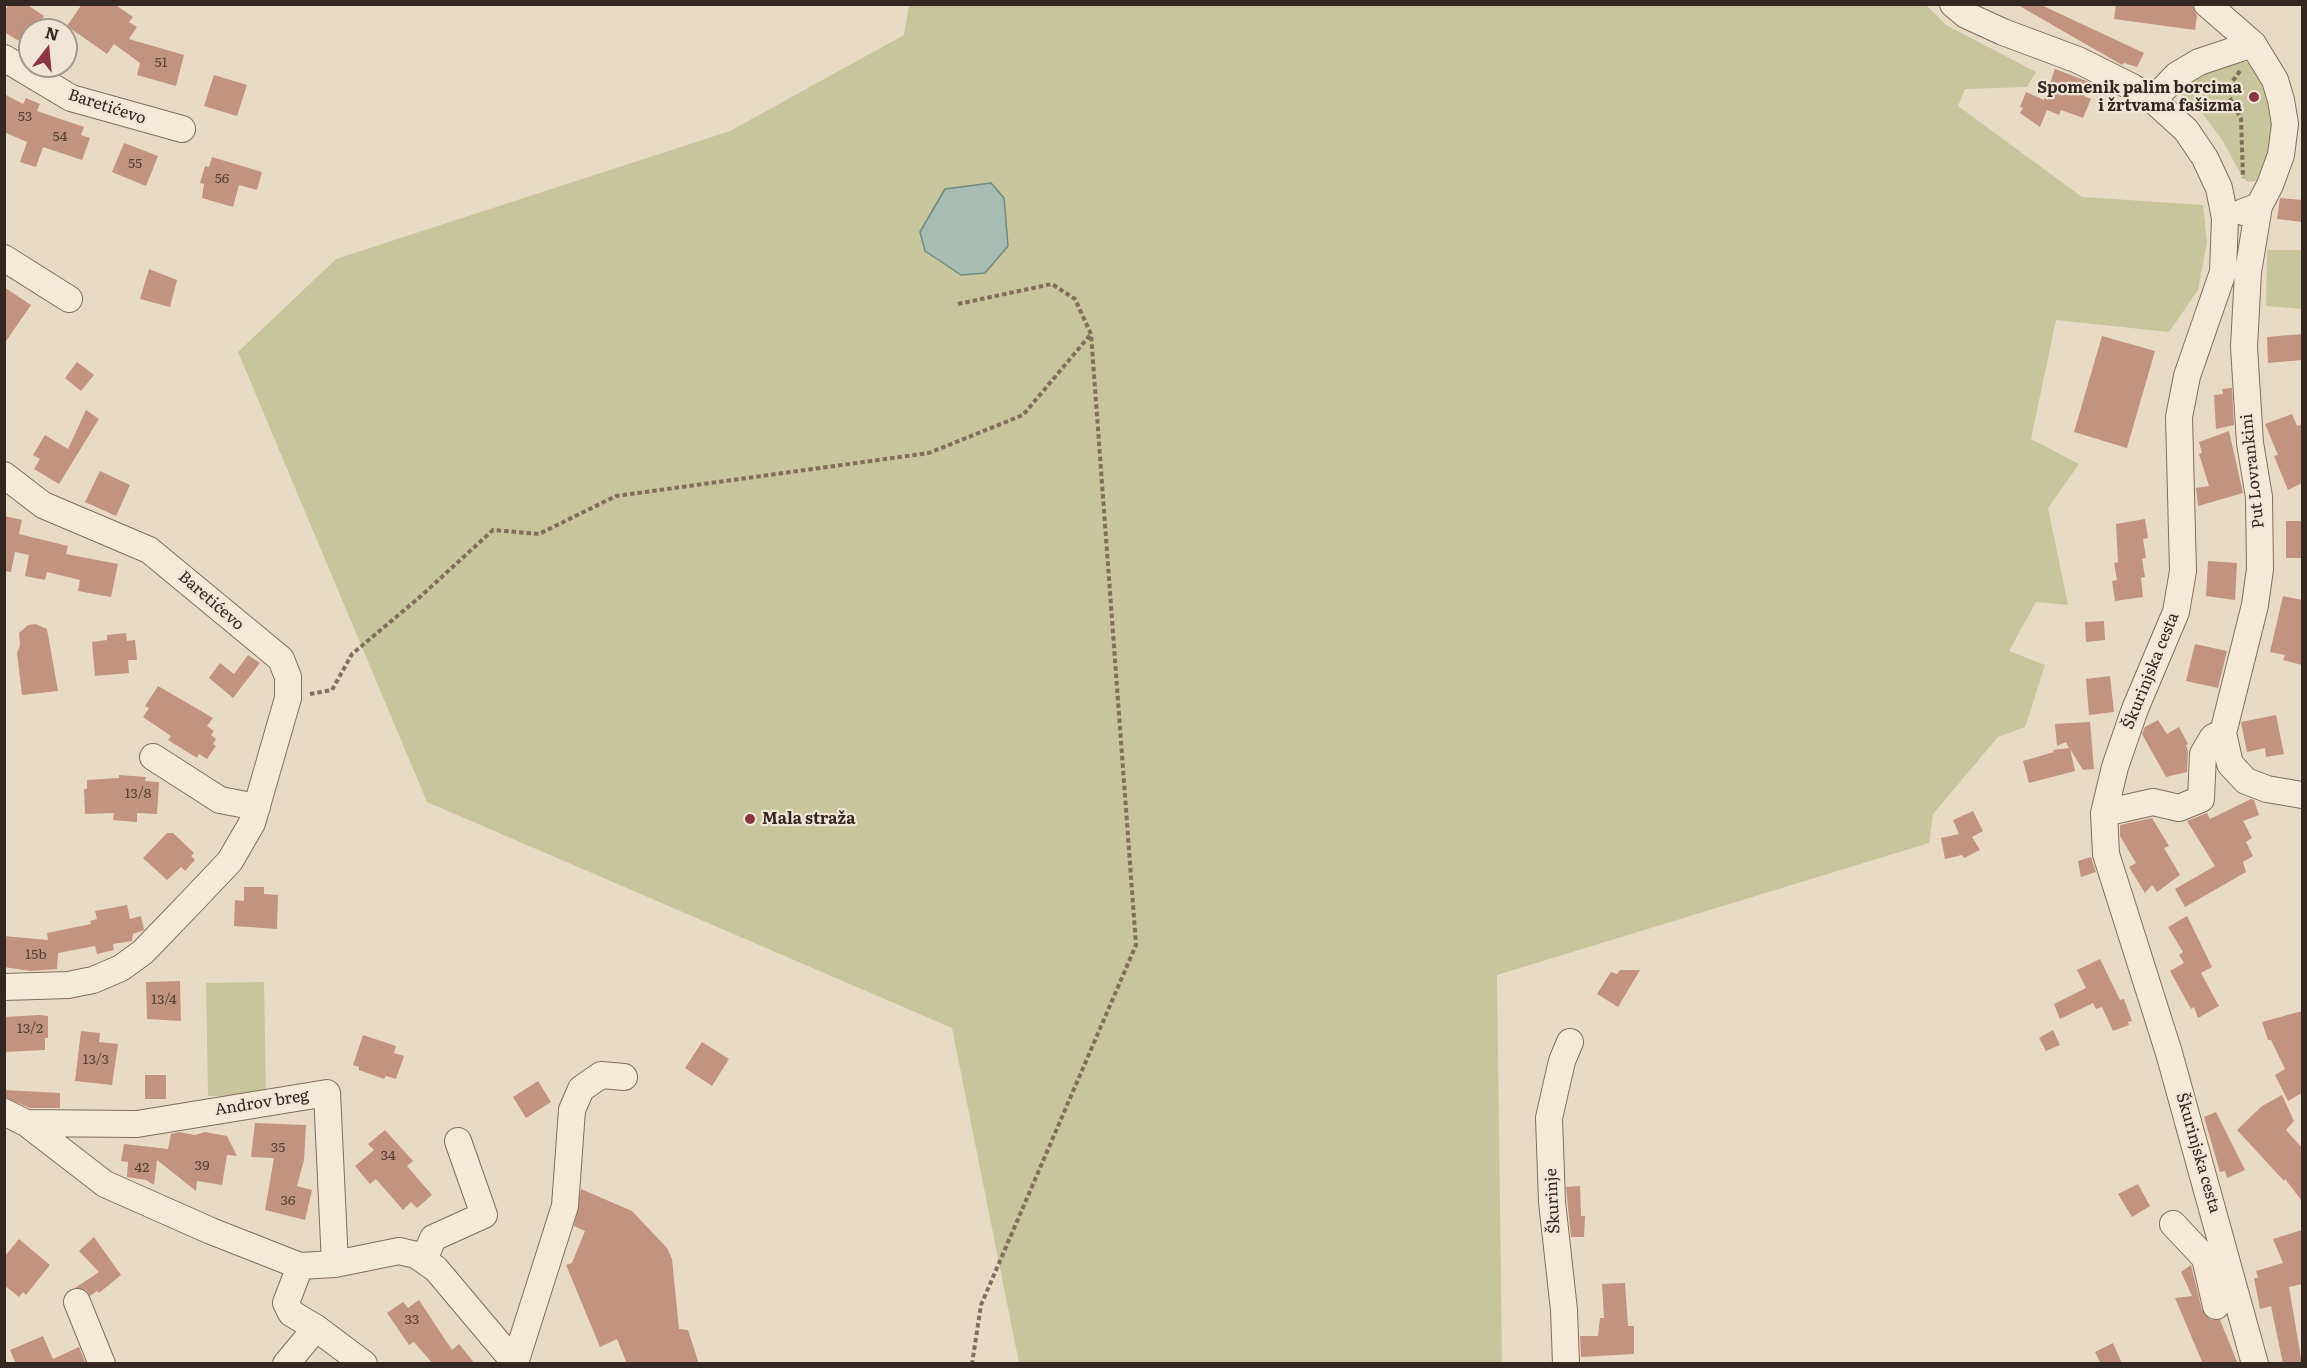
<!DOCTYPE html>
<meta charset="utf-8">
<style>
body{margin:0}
#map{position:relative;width:2307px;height:1368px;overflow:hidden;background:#e9dac6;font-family:Literata,serif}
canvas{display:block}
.frame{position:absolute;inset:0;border:6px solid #342720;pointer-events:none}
.north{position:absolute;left:18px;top:18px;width:60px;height:60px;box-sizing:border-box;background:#f1e5d5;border:2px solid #a5998d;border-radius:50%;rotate:16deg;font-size:16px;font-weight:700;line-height:24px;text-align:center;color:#342720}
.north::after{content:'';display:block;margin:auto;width:21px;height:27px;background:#8a3541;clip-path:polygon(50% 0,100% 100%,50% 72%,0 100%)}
</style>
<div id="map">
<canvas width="2307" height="1368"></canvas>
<div class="frame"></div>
<div class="north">N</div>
</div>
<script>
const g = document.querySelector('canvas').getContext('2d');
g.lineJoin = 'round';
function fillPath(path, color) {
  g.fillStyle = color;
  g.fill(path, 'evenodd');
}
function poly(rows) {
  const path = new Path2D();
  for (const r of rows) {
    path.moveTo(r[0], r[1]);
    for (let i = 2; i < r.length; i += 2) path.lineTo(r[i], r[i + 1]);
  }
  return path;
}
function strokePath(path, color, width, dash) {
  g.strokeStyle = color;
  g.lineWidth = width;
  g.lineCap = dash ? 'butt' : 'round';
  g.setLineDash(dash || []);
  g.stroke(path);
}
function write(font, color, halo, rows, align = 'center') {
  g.font = font + ' Literata,serif';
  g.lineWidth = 4.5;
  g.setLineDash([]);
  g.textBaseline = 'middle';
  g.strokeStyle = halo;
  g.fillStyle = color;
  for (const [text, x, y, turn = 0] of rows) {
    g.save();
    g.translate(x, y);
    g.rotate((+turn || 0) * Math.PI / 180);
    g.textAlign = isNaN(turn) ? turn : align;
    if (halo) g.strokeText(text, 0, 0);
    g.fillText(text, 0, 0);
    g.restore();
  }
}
fillPath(poly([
 [909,5,1926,5,1946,25,2036,72,2027,87,1965,89,1958,106,2082,197,2203,205,2207,242,2198,290,2169,332,2056,320,2031,439,2079,464,2048,508,2068,605,2036,602,2009,651,2045,665,2025,727,1998,737,1933,814,1929,843,1497,975,1502,1363,1019,1363,952,1028,427,802,238,352,336,259,730,131,904,35],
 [2238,60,2249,63,2258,70,2276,107,2264,180,2248,182,2243,178,2221,138,2200,110,2179,92,2179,80],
 [2267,250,2302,250,2302,309,2266,306],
 [264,982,266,1095,208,1096,206,983]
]), '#c6c59b');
const water = poly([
 [991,183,1004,198,1008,246,985,273,961,275,925,251,920,232,945,189,991,183]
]);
fillPath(water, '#a7bdb4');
strokePath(water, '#6f8a80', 1.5);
fillPath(poly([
 [9,4,26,4,44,16,35,30,30,30,30,38,26,45,4,32,4,12],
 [82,4,114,4,133,17,129,22,137,27,129,39,184,55,176,86,137,75,140,63,114,44,107,54,67,26],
 [2016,4,2039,4,2144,53,2137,67,2124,63,2122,65],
 [2116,4,2192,4,2197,16,2195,30,2114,19],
 [2055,69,2089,82,2084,96,2091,99,2083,118,2061,110,2059,115,2047,110,2040,127,2020,113,2023,108,2020,107,2026,92,2044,100],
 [214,75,247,85,237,116,204,106],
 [4,94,23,104,26,98,40,104,37,111,84,127,81,135,90,138,82,160,43,147,36,167,20,162,27,142,4,132],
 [124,143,158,156,146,186,112,172],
 [212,157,262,172,257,190,239,185,233,207,202,198,204,184,200,183,205,166,209,167],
 [2280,198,2302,200,2302,222,2277,219],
 [149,269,177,280,170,307,140,299],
 [4,287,31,305,4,344],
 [2302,334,2302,360,2268,363,2267,337],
 [2102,336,2155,351,2127,448,2074,432],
 [77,362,94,375,81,391,65,378],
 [2232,388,2234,425,2216,429,2214,395,2223,394,2222,389],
 [86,410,99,419,59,484,34,469,40,459,33,455,45,435,68,449],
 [2292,414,2297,426,2302,424,2302,483,2288,490,2274,456,2278,455,2265,424],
 [2229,431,2243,493,2198,506,2196,488,2209,486,2199,454,2202,453,2199,442],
 [100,471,130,485,116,516,85,502],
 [4,516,22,520,19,534,68,546,66,554,118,564,111,597,78,591,80,580,47,572,45,580,25,576,29,555,15,552,11,572,4,571],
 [2145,519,2148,538,2143,539,2146,558,2142,559,2145,577,2141,578,2143,597,2115,601,2112,581,2117,580,2114,563,2118,562,2116,524],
 [2286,521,2302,521,2302,558,2286,558],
 [2208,561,2237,563,2235,600,2206,596],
 [2283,596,2302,600,2302,665,2283,660,2285,655,2270,652],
 [2104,621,2105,640,2086,642,2085,622],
 [35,624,47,629,58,691,22,695,17,653,20,645,19,633,28,625],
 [126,633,127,641,135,640,137,660,128,660,129,673,95,676,92,642,107,640,107,635],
 [2195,644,2227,651,2218,688,2186,681],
 [248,655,260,663,233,698,209,678,220,663,234,674],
 [2110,676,2114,712,2089,715,2086,679],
 [158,686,213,718,207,726,214,731,211,735,216,739,213,744,216,746,207,759,199,754,197,758,168,740,171,736,143,717,149,708,145,706],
 [2276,715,2284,754,2266,757,2265,748,2247,752,2241,722],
 [2158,720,2167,734,2179,727,2188,744,2186,745,2188,751,2187,772,2166,777,2142,734,2145,727],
 [2090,722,2094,769,2083,770,2070,749,2075,771,2029,783,2023,761,2054,752,2053,750,2069,748,2066,742,2057,746,2055,724],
 [119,775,146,777,145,781,159,782,157,814,137,813,137,822,113,820,114,813,85,814,84,789,87,789,87,780,119,778],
 [2251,799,2254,800,2259,815,2243,821,2252,838,2246,842,2253,856,2243,862,2246,872,2185,907,2175,889,2215,866,2187,821,2207,813,2210,819],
 [1973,811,1983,831,1972,837,1980,850,1964,858,1962,855,1945,859,1941,838,1959,834,1953,820],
 [2152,818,2169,846,2164,848,2180,875,2157,892,2152,885,2145,893,2129,867,2136,863,2120,836,2120,825],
 [167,833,173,833,194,853,191,856,195,860,185,871,181,867,167,880,143,858],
 [2091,857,2096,872,2081,877,2078,861],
 [244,887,264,887,264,894,278,895,277,929,234,926,235,900,244,901],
 [127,905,130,919,141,916,144,930,133,934,132,941,113,944,114,950,97,954,95,946,58,953,57,969,30,971,4,967,4,936,48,940,47,933,91,924,90,921,97,919,95,911],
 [2187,916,2212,967,2201,973,2219,1006,2198,1018,2194,1007,2191,1009,2170,971,2184,963,2179,955,2183,952,2168,927],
 [2100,959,2120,1000,2124,999,2132,1021,2128,1022,2129,1025,2113,1031,2102,1007,2096,1009,2093,1003,2060,1019,2054,1004,2086,988,2077,970],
 [1620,970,1640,970,1618,1007,1597,994,1611,972,1617,974],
 [180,981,181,1021,147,1019,146,982],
 [2302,1011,2302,1093,2288,1101,2275,1075,2285,1069,2271,1040,2268,1040,2262,1022],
 [39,1015,48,1016,48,1038,45,1038,45,1050,4,1052,4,1017],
 [2053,1030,2060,1045,2046,1051,2039,1038],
 [81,1031,100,1033,99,1042,118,1044,112,1085,75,1081],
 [363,1035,396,1046,394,1053,404,1056,396,1079,386,1076,384,1079,359,1070,359,1067,353,1065],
 [702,1042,729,1059,712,1086,685,1068],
 [145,1075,166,1075,166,1099,145,1099],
 [538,1081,551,1102,526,1118,513,1097],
 [4,1090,60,1093,60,1108,30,1108,4,1097],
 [2282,1095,2294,1121,2286,1130,2302,1148,2302,1201,2285,1179,2284,1181,2237,1130,2262,1106],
 [2216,1112,2245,1170,2227,1178,2225,1171,2220,1172,2204,1117],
 [255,1123,306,1125,304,1160,297,1186,312,1190,305,1220,265,1210,274,1158,251,1157],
 [385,1130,413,1161,407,1166,432,1195,417,1208,411,1202,403,1210,376,1179,370,1184,355,1166,374,1150,368,1144],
 [179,1132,195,1135,205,1132,227,1136,237,1156,227,1155,222,1185,197,1181,196,1191,157,1160,154,1185,146,1180,127,1177,128,1162,121,1161,124,1144,168,1149,171,1134],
 [2138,1184,2150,1206,2132,1217,2118,1194],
 [1580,1186,1581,1216,1585,1216,1584,1237,1571,1237,1566,1187],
 [581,1189,632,1211,667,1248,672,1259,679,1329,688,1330,699,1364,627,1364,617,1339,600,1347,566,1265,572,1263,585,1231,574,1226],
 [2302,1230,2302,1284,2289,1287,2302,1364,2283,1364,2271,1306,2260,1309,2254,1278,2258,1278,2256,1271,2283,1263,2273,1239],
 [94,1237,121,1275,99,1293,97,1291,90,1296,86,1290,75,1288,99,1272,79,1251],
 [19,1239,50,1265,26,1295,23,1292,19,1297,4,1285,4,1257],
 [2191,1265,2202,1310,2211,1320,2220,1320,2238,1364,2203,1364,2175,1298,2192,1296,2181,1272],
 [1625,1283,1628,1326,1634,1326,1634,1354,1581,1357,1580,1336,1598,1336,1600,1318,1604,1318,1602,1284],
 [419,1300,452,1350,459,1344,475,1364,433,1364,414,1342,409,1345,387,1313,403,1302,408,1308],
 [43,1336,53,1359,79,1347,86,1364,16,1364,10,1350],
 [2113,1343,2122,1364,2101,1364,2095,1352]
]), '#c29381');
const minor = poly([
 [1953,4,1966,15,2003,32,2078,60,2132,87,2153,100,2186,130,2205,158,2219,188,2225,218,2223,272,2187,376,2179,417,2183,571,2176,612,2135,709,2115,767,2104,813,2106,854,2169,1053,2255,1364],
 [2207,4,2253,44,2275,80,2281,100,2285,124,2281,155,2270,185,2259,206,2243,212],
 [4,58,71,98,182,129],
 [2153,100,2177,75,2199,62,2253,44],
 [2259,206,2248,272,2244,347,2250,443,2259,497,2260,569,2255,605,2223,733,2230,764,2246,781,2267,789,2302,795],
 [4,258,69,299],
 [4,475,43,505,149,550,281,659,288,677,288,698,252,823,230,861,195,898,143,952,121,968,93,980,68,985,4,987],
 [153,757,220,800,257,807],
 [2104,813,2153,802,2179,808,2201,799,2203,754,2213,737,2223,733],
 [4,1112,26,1123,105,1184,211,1231,300,1266,335,1264,399,1251,416,1255,436,1269,516,1364],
 [26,1123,137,1124,327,1093,335,1264],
 [2173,1224,2205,1258,2224,1252],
 [2205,1258,2216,1306],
 [424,1260,433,1238,484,1215,458,1141],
 [300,1266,286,1303,291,1313,316,1328],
 [77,1302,102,1364],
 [515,1363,565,1206,572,1110,581,1089,601,1075,624,1077],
 [286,1364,316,1328,364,1364],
 [1566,1364,1564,1310,1552,1202,1549,1118,1562,1061,1570,1042]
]);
strokePath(minor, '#826d5e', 28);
strokePath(poly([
 [2240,71,2232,82,2229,96,2241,119,2243,178],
 [2207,84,2230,88],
 [958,304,1052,284,1075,299,1091,334,1136,945,981,1305,972,1364],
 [310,694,332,690,352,654,421,596,493,530,539,534,616,496,929,453,1023,415,1091,334]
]), '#826d5e', 4, [4.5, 3]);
strokePath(minor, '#f5e9d8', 26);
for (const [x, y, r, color] of [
 [2254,97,6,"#8a3541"],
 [750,819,6,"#8a3541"]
]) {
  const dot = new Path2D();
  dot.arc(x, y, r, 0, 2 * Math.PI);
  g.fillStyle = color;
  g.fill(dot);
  strokePath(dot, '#f1e5d5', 2);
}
write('14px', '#584238', null, [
 ["51",161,63],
 ["53",25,117],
 ["54",60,137],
 ["55",135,164],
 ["56",222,179],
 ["13/8",138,794],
 ["15b",36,955],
 ["13/4",164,1000],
 ["13/2",30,1029],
 ["13/3",96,1060],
 ["35",278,1148],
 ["34",388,1156],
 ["39",202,1166],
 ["42",142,1168],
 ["36",288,1201],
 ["33",412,1320]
]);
write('bold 16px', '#342720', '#f1e5d5', [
 ["Spomenik palim borcima",2242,88],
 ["i žrtvama fašizma",2242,106],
 ["Mala straža",762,819,"left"]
], 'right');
write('16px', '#342720', '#f1e5d5', [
 ["Baretićevo",107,107,18],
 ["Put Lovrankini",2253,471,-96],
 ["Baretićevo",211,601,41],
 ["Škurinjska cesta",2151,671,-68],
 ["Androv breg",262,1103,-9],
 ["Škurinjska cesta",2198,1153,74],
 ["Škurinje",1553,1201,-93]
]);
</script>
